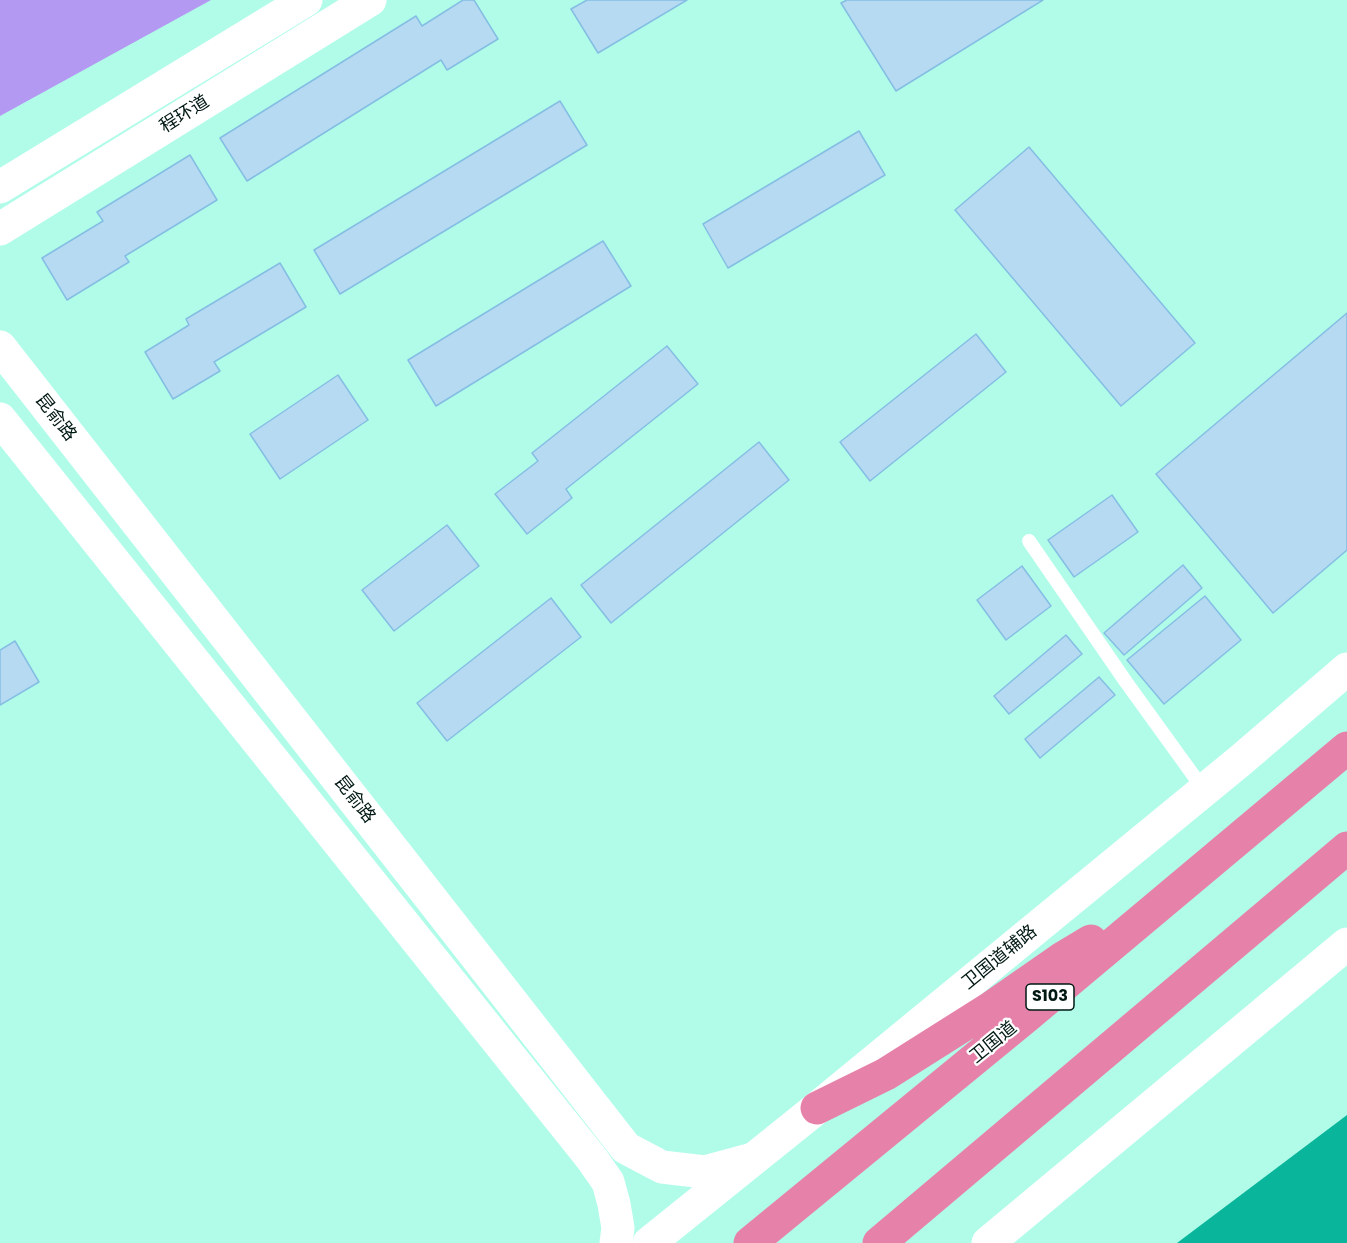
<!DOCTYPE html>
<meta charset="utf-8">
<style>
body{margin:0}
canvas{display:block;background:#b0fce9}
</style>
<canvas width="1347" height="1243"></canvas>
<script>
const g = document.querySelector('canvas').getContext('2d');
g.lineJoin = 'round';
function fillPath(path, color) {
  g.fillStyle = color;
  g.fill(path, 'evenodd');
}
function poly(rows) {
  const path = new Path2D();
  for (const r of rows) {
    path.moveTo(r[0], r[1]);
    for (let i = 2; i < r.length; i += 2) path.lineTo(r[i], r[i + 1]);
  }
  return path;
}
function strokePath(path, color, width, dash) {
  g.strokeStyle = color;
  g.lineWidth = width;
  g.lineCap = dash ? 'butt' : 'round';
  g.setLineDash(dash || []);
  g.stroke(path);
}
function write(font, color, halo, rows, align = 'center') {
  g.font = font + ' Poppins,"Noto Sans SC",sans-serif';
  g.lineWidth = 4.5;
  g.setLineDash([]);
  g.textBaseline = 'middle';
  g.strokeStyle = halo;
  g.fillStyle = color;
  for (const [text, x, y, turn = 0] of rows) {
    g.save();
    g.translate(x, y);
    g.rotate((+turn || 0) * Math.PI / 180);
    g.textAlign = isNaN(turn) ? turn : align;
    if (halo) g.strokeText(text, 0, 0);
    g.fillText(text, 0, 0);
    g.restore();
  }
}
fillPath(poly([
 [0,0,211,0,0,116]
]), '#b499f2');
fillPath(poly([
 [1347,1115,1347,1243,1177,1243]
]), '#0ab69b');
const building = poly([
 [463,0,474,0,498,39,447,70,441,60,247,181,220,138,416,16,422,26,463,0],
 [587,0,687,0,598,53,571,9,587,0],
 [847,0,1043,0,896,91,841,3,847,0],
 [560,101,587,145,340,294,314,250,560,101],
 [859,131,885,175,728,268,703,224,859,131],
 [1029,147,1195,343,1121,406,955,210,1029,147],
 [190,155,217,200,125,256,129,262,67,300,42,258,103,221,97,212,190,155],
 [603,241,631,286,436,406,408,360,603,241],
 [280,263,306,307,214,362,220,371,173,399,145,352,189,325,186,319,280,263],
 [1347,313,1347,550,1273,613,1156,474,1347,313],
 [976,334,1006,372,870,481,840,442,976,334],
 [667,346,698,384,566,489,572,498,527,534,495,494,538,461,532,453,667,346],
 [338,375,368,420,280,479,250,434,338,375],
 [759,442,789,480,611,623,581,585,759,442],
 [1112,495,1138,532,1074,577,1048,540,1112,495],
 [447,525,479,566,394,631,362,590,447,525],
 [1183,565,1202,588,1124,655,1104,633,1183,565],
 [1022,566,1051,606,1006,640,977,600,1022,566],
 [1205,596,1241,640,1164,704,1127,660,1205,596],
 [551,598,581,637,447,741,417,703,551,598],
 [1066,635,1082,654,1009,714,994,696,1066,635],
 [15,641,39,682,0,705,0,650,15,641],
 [1099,677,1115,695,1040,758,1025,739,1099,677]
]);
fillPath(building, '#b6daf2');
strokePath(building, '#85bee3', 1.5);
strokePath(poly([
 [1029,541,1126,682,1204,790]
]), '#fff', 14);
strokePath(poly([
 [0,187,306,0],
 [0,229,370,0],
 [0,347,626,1148,662,1167,705,1172,753,1159],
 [0,419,592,1159,608,1182,614,1204,618,1228,616,1243]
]), '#fff', 33);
strokePath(poly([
 [649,1243,817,1108,1241,760,1347,669],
 [988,1243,1347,944]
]), '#fff', 33);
strokePath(poly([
 [817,1108,886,1074,989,1009,1061,959,1091,941],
 [750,1243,1027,1016,1347,748],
 [879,1243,1347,848]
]), '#e682aa', 33);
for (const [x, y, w] of [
 [1050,997,48]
]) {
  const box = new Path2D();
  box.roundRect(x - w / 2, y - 13, w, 26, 4.5);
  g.fillStyle = '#fff';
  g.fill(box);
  strokePath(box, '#001812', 1.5);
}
write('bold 16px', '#001812', null, [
 ["S103",1050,997]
]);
write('18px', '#001812', '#fff', [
 ["程环道",185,115,-32],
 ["昆俞路",55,418,52],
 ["昆俞路",354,800,52],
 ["卫国道辅路",1000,958,-39],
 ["卫国道",994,1043,-39]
]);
</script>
